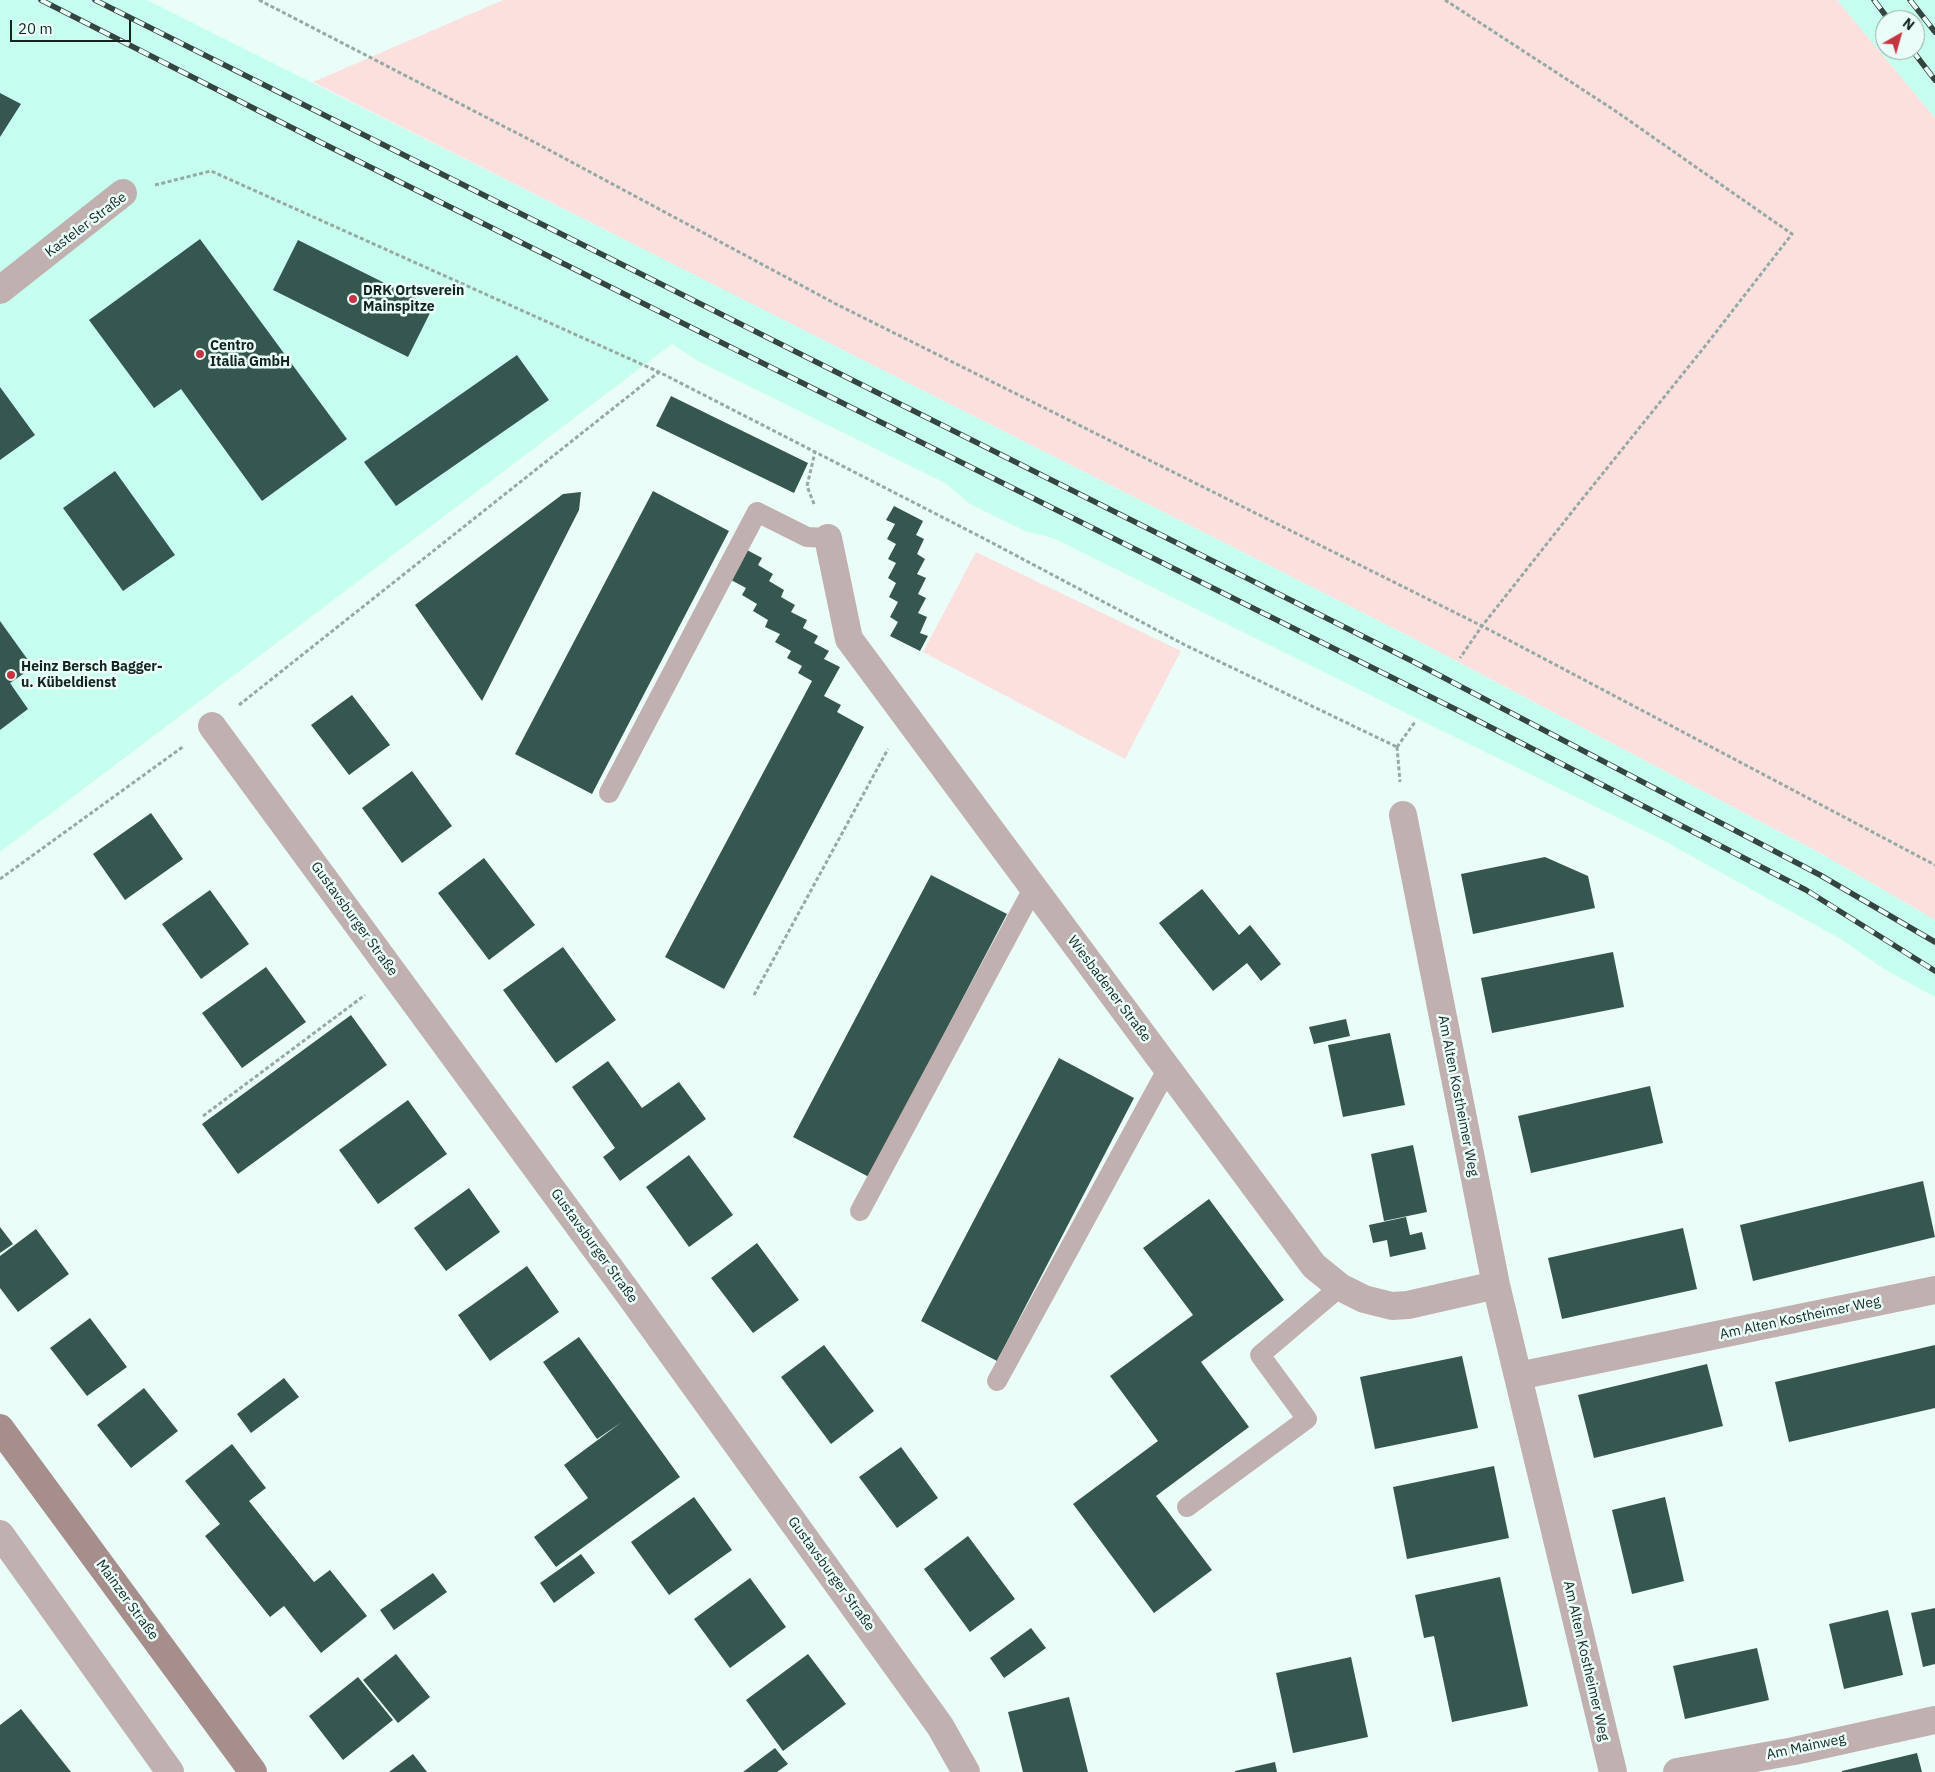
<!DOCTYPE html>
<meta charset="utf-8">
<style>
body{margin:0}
#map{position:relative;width:1935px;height:1772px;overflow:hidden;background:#ebfdf8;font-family:"IBM Plex Sans",sans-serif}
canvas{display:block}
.north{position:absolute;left:1875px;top:10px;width:50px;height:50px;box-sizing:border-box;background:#ebfdf8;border:1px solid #95a6a2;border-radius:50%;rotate:38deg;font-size:14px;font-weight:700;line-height:20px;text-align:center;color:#132421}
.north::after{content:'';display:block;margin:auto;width:18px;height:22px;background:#c63642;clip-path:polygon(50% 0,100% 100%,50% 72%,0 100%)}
.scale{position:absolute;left:10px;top:20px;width:121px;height:22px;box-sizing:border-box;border:2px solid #132421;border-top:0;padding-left:6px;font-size:15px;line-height:18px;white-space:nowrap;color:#132421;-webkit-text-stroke:4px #ebfdf8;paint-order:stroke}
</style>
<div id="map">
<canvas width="1935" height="1772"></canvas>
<div class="north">N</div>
<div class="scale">20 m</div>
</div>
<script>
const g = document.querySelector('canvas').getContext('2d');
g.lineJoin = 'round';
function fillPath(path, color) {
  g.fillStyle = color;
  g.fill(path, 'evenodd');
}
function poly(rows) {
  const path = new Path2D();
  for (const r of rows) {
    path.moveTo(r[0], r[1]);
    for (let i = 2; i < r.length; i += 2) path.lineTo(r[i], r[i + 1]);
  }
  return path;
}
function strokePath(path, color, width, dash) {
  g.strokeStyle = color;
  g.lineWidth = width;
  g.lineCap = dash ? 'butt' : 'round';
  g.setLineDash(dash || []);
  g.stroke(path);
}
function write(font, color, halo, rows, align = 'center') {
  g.font = font + ' "IBM Plex Sans",sans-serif';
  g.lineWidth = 5;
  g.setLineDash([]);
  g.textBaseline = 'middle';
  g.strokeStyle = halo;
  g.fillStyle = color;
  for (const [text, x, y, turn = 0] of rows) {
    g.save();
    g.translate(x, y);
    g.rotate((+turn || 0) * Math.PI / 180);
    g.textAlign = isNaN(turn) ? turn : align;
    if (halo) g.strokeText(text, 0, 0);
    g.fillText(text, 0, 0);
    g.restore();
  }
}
fillPath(poly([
 [0,0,147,0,672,263,1409,636,1822,854,1935,920,1935,997,1884,969,1844,941,1661,839,1053,538,1025,531,970,504,945,483,698,361,672,344,0,852],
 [1837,0,1935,0,1935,118],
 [1885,20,1915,20,1915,50,1885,50]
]), '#c6fef0');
fillPath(poly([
 [503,0,1837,0,1935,118,1935,920,1822,854,1409,636,313,82],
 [976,552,1181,651,1125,759,923,652]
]), '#fce0de');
fillPath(poly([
 [0,93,21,104,0,137],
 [200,239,347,439,262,501,181,389,154,408,89,320],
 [298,240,433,307,408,357,273,290],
 [517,355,549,400,396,506,364,462],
 [0,387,35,435,0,460],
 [671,396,808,463,794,493,656,426],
 [115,471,175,555,123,591,63,508],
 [653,491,729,531,592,794,515,754],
 [581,492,579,510,482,701,415,605,563,494],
 [894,506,923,521,916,535,924,539,917,554,925,559,917,574,926,578,918,594,926,598,918,613,927,617,920,633,928,636,920,651,890,636,898,622,890,617,898,602,889,597,896,583,888,578,896,563,888,559,896,544,887,539,895,524,886,520],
 [747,550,762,558,758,565,773,574,769,581,784,590,781,597,795,605,791,612,807,620,803,628,818,636,814,643,829,651,824,659,840,667,824,696,841,705,837,712,864,727,724,989,665,957,812,681,798,673,802,666,787,658,791,651,775,642,780,634,765,627,768,620,753,611,757,604,742,595,746,588,731,580],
 [0,621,33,667,10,683,28,709,0,730],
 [352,695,390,745,349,775,311,725],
 [412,771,452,826,402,863,362,808],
 [151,813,183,859,125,900,93,854],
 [1545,857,1588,876,1595,908,1473,934,1461,874],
 [484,858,535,925,489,960,438,893],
 [931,875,1007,914,869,1177,793,1137],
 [1202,889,1239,935,1250,925,1281,964,1261,981,1247,963,1213,991,1159,923],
 [210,890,249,944,201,979,162,924],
 [563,947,616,1020,556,1063,503,990],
 [1613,952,1624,1007,1492,1033,1481,978],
 [266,967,306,1022,242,1068,202,1013],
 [351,1015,387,1065,238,1174,202,1124],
 [1346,1019,1350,1036,1314,1044,1309,1027],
 [1390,1033,1405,1105,1343,1117,1328,1045],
 [1059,1058,1134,1098,997,1361,921,1321],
 [608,1061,642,1108,679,1082,706,1119,620,1181,603,1157,615,1148,572,1087],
 [1650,1086,1663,1143,1531,1173,1518,1116],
 [408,1100,447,1154,378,1204,339,1150],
 [1413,1145,1427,1212,1384,1221,1371,1154],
 [689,1155,733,1215,689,1247,646,1187],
 [1923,1181,1935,1237,1753,1281,1740,1225],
 [469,1188,500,1232,446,1271,414,1228],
 [1209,1199,1284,1300,1201,1362,1249,1427,1156,1496,1212,1570,1154,1613,1073,1504,1158,1441,1110,1376,1193,1315,1143,1248],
 [1406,1217,1410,1235,1422,1232,1426,1249,1390,1257,1387,1240,1373,1243,1369,1225],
 [0,1227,13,1244,0,1253],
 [1683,1228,1697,1289,1562,1319,1548,1258],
 [36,1229,69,1274,18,1312,0,1288,0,1256],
 [757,1243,799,1300,753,1333,711,1278],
 [527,1266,559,1312,490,1361,458,1315],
 [90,1318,127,1367,87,1396,50,1348],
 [579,1337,680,1477,556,1567,534,1537,588,1498,564,1465,622,1422,597,1439,543,1362],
 [824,1345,874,1411,831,1444,781,1377],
 [1935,1345,1935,1408,1789,1442,1775,1382],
 [1462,1356,1478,1428,1375,1449,1360,1377],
 [1707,1364,1723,1426,1594,1458,1578,1395],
 [284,1378,299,1397,251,1433,237,1414],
 [144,1388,178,1431,131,1468,97,1425],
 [232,1444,266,1488,249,1501,281,1541,314,1582,330,1570,367,1616,321,1653,284,1606,270,1617,205,1536,220,1524,185,1481],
 [901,1447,938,1498,897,1528,859,1477],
 [1494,1466,1509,1538,1407,1559,1393,1487],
 [694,1497,732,1550,669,1595,631,1542],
 [1665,1497,1684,1581,1632,1594,1612,1510],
 [968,1536,1015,1599,970,1632,924,1569],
 [581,1554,595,1573,554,1603,540,1583],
 [433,1573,447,1592,394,1630,380,1610],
 [1500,1577,1528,1706,1452,1722,1434,1636,1424,1638,1415,1595],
 [750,1578,786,1627,730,1668,694,1619],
 [1935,1608,1935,1664,1923,1667,1911,1613],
 [1888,1610,1903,1675,1844,1689,1829,1624],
 [1031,1628,1046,1648,1004,1678,990,1658],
 [1757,1648,1769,1700,1685,1719,1673,1666],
 [396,1654,430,1697,398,1723,363,1680],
 [808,1654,846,1704,783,1751,746,1700],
 [1351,1657,1368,1737,1293,1753,1276,1673],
 [358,1677,393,1720,343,1760,309,1716],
 [1069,1697,1088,1772,1023,1772,1008,1712],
 [21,1709,71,1772,0,1772,0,1725],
 [775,1748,788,1764,777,1772,743,1772],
 [1917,1753,1922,1772,1842,1772,1842,1771],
 [413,1754,427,1772,389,1772],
 [1275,1762,1277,1772,1235,1772,1235,1771]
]), '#355750');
strokePath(poly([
 [259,0,536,143,836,304,1482,626,1935,865],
 [1445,0,1614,110,1792,234,1706,345,1579,503,1482,626,1460,658],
 [155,185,211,171,659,372,983,538,1185,645,1397,747],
 [814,504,807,486,815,452],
 [239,705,659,372],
 [1397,747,1400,782],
 [1397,747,1415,722],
 [0,879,184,746],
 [754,995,888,749],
 [203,1116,365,995]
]), '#97a9a5', 3, [4, 2.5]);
strokePath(poly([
 [609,793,757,512,807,537,828,538],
 [860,1211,1034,887],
 [997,1381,1168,1068],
 [1187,1507,1307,1419,1260,1355,1340,1287]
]), '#c1b0b0', 20);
strokePath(poly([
 [0,290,123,193],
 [828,538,849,639,1314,1266,1340,1287,1364,1299,1392,1306,1408,1305,1496,1285],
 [212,726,631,1297,940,1726,966,1772],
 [1403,815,1496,1285,1613,1772],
 [1518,1376,1935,1290],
 [0,1534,170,1772],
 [1677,1772,1794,1751,1935,1720]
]), '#c1b0b0', 28);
strokePath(poly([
 [0,1428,253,1772]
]), '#a58e8c', 28);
const rail = poly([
 [41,0,320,142,1463,713,1806,890,1935,971],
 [95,0,1412,661,1820,875,1935,942],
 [1874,0,1889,20],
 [1910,0,1935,32],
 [1912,50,1935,80]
]);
strokePath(rail, '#334441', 5.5);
strokePath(rail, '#ebfdf8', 4, [11]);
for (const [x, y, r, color] of [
 [353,299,5,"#c63642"],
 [200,354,5,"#c63642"],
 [11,675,5,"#c63642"]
]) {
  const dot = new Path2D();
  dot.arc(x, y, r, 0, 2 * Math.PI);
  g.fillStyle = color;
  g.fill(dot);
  strokePath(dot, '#ebfdf8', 2);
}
write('14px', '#132421', '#ebfdf8', [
 ["Kasteler Straße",86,225,-37],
 ["Gustavsburger Straße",354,919,54],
 ["Wiesbadener Straße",1109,989,53],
 ["Am Alten Kostheimer Weg",1458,1096,79],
 ["Gustavsburger Straße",594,1246,54],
 ["Am Alten Kostheimer Weg",1800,1318,-12],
 ["Gustavsburger Straße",831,1574,54],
 ["Mainzer Straße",127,1600,54],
 ["Am Alten Kostheimer Weg",1586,1661,77],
 ["Am Mainweg",1806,1747,-12]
]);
write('bold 14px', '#132421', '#ebfdf8', [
 ["DRK Ortsverein",363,291],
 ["Mainspitze",363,307],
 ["Centro",210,346],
 ["Italia GmbH",210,362],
 ["Heinz Bersch Bagger-",21,667],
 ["u. Kübeldienst",21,683]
], 'left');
</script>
